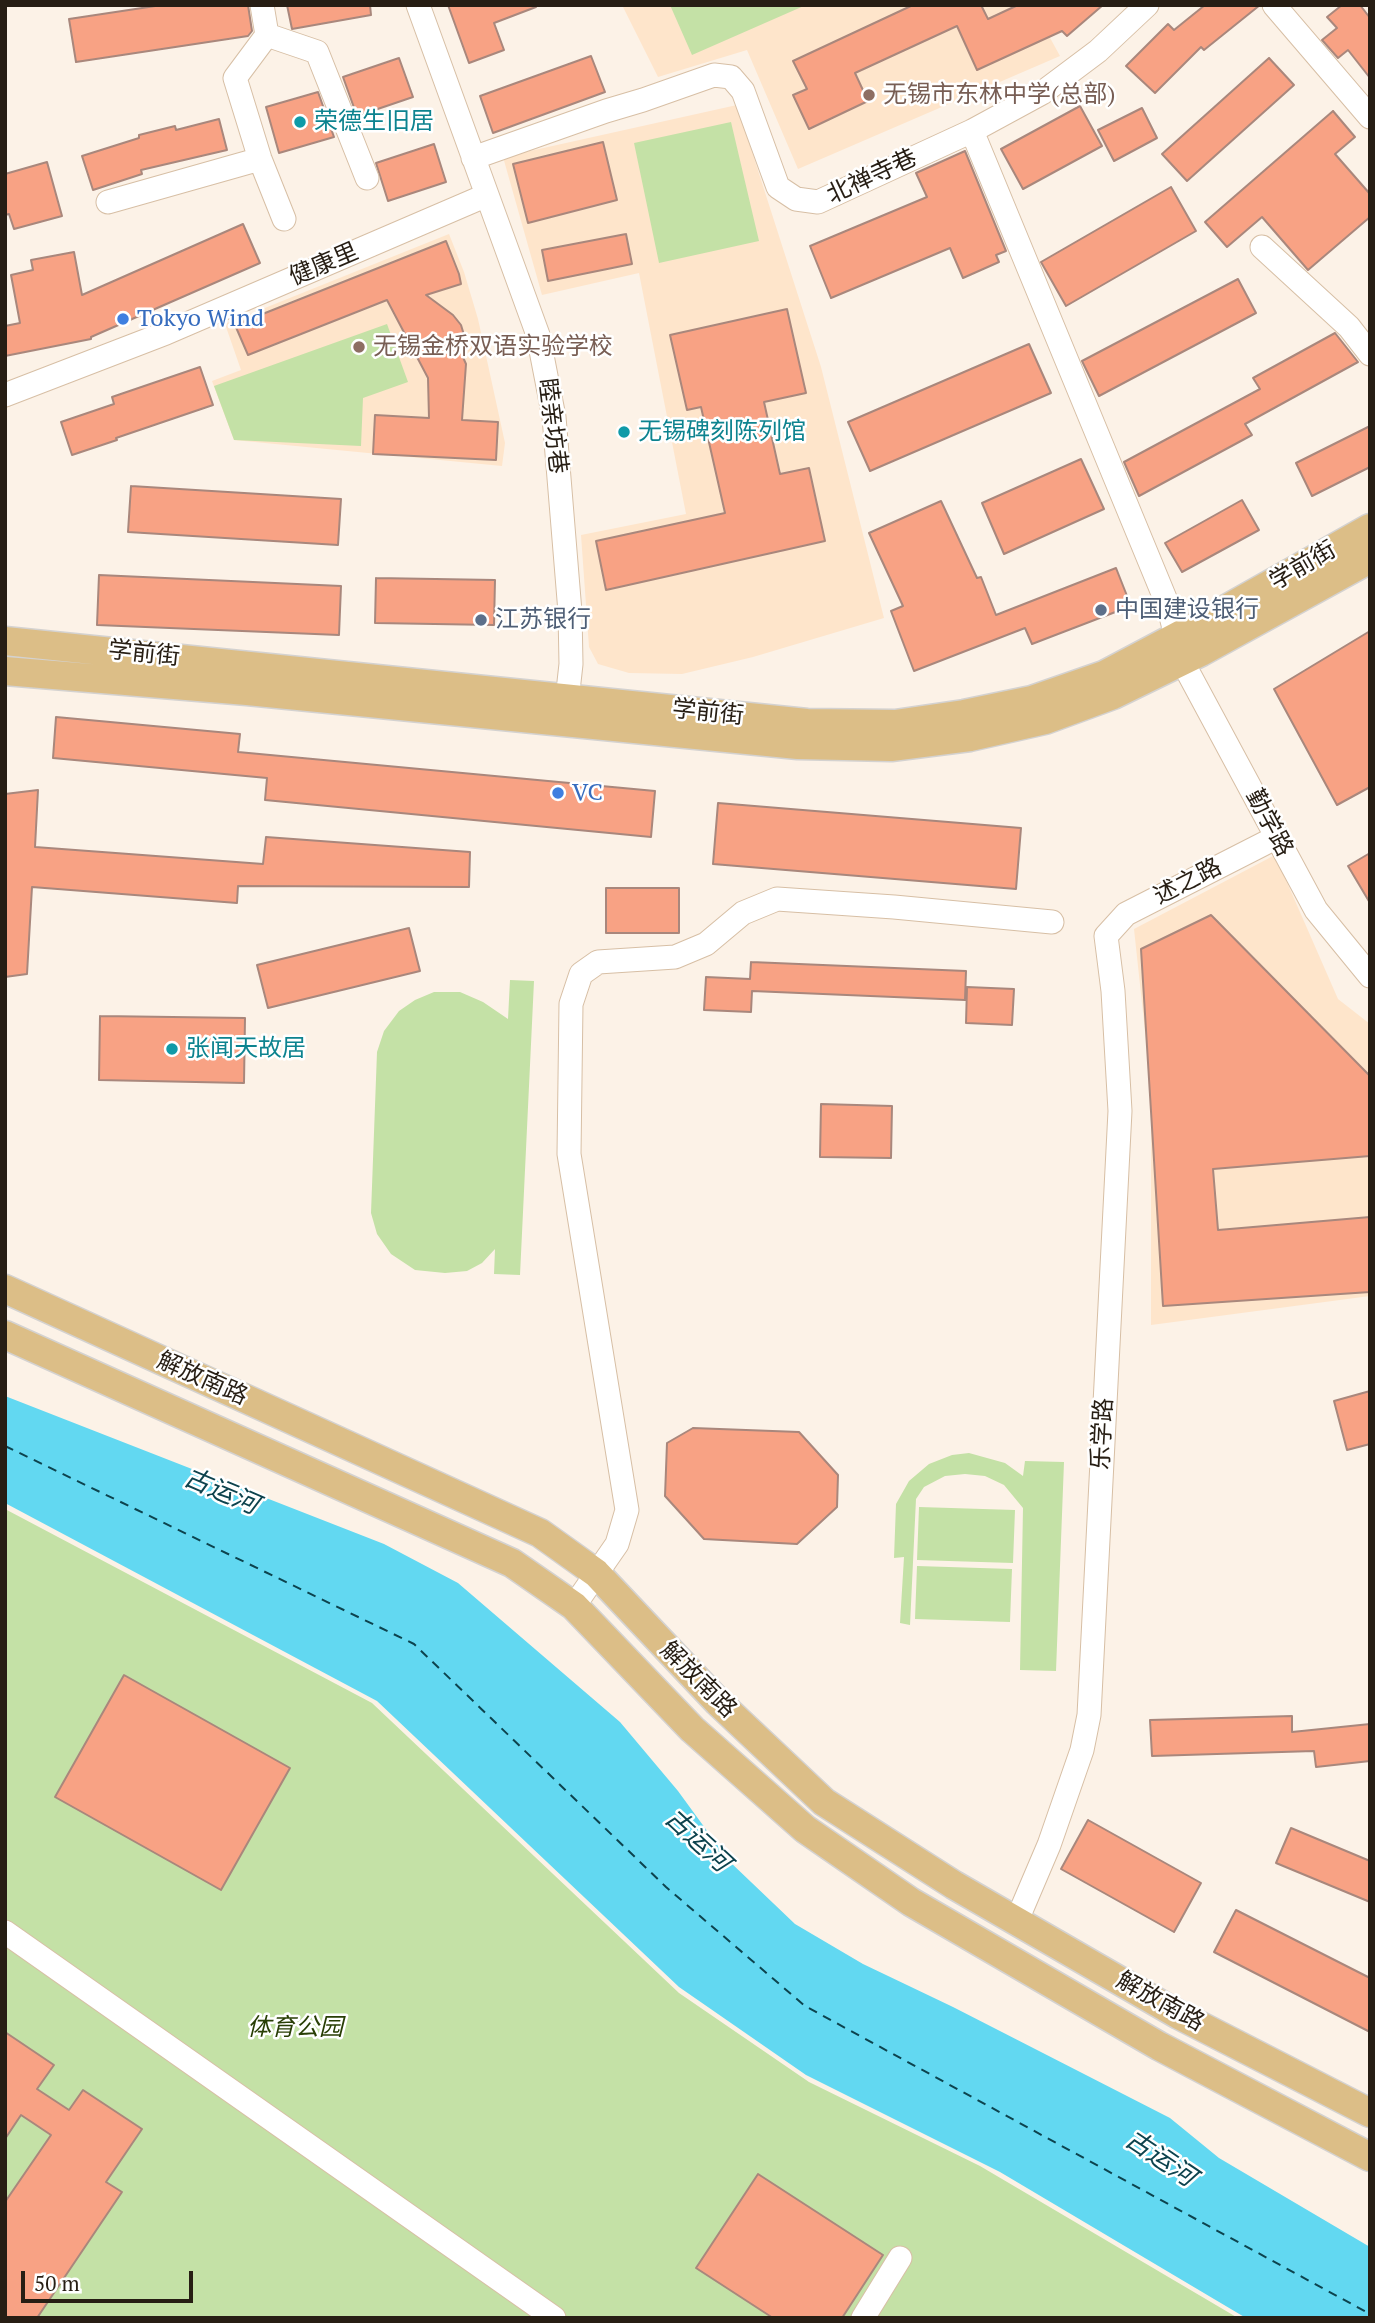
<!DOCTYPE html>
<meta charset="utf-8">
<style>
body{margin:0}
#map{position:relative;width:1375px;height:2323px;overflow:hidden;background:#fcf2e7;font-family:"PT Serif",serif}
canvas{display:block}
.frame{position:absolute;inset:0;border:7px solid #271e14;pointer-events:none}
.scale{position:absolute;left:21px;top:2271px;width:172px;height:32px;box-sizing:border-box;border:4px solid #271e14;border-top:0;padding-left:9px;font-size:21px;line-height:24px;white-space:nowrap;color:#271e14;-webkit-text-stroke:5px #fff;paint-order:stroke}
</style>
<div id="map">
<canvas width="1375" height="2323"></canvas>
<div class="frame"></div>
<div class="scale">50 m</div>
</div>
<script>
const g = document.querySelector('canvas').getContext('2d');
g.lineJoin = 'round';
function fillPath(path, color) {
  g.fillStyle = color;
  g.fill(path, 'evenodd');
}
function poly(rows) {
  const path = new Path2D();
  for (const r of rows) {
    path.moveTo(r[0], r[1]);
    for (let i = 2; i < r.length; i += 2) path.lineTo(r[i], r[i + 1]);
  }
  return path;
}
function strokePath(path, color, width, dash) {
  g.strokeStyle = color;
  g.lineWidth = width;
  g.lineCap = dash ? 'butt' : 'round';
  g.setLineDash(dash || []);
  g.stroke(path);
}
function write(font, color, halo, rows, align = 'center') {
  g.font = font + ' "PT Serif","Noto Sans SC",serif';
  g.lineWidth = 5;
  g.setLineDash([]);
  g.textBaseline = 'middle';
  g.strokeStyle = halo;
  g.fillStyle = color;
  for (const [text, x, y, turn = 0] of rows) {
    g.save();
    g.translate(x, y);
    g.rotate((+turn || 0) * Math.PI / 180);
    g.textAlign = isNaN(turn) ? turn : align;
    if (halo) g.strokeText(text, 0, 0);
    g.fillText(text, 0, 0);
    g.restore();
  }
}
fillPath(poly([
 [622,5,1032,5,1060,56,798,169,747,50,658,77],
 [737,105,821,367,884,618,753,657,682,674,629,673,598,664,589,647,581,535,686,514,639,273,542,295,503,157],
 [449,234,464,272,478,319,505,443,502,466,234,440,212,381,241,370,225,324],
 [1275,855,1338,999,1370,1024,1370,1296,1151,1325,1151,1087,1134,929]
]), '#fee5cb');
fillPath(poly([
 [670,5,806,5,692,55],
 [731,122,759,241,659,263,634,143],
 [387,324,408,382,363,398,361,446,234,440,214,386],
 [510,980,534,981,520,1275,494,1274,495,1249,482,1263,467,1271,445,1273,415,1270,391,1254,377,1234,371,1213,377,1052,384,1031,399,1011,415,1000,434,992,460,992,483,1002,508,1019],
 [969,1453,1005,1463,1023,1476,1025,1461,1064,1462,1056,1671,1020,1670,1023,1508,1004,1485,985,1476,965,1474,945,1476,924,1487,916,1499,910,1625,900,1623,904,1557,894,1558,896,1504,909,1481,929,1464,952,1455],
 [919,1507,1015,1510,1013,1563,917,1560],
 [5,1509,372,1703,679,1993,809,2082,980,2166,1238,2318,5,2318],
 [917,1566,1012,1569,1010,1622,915,1619]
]), '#c4e1a6');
fillPath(poly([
 [5,1396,384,1544,458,1583,620,1722,678,1791,729,1861,795,1924,863,1964,953,2007,1170,2118,1219,2158,1370,2247,1370,2318,1246,2318,1000,2172,806,2075,679,1987,377,1701,5,1503]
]), '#62d8f1');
strokePath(poly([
 [5,1446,414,1644,666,1887,805,2006,1370,2314]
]), '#0d434e', 2, [9, 7]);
const building = poly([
 [162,5,248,5,252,31,248,36,76,62,69,19,162,5],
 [287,5,370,5,371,15,292,29,287,5],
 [448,5,535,5,536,7,494,23,504,50,469,63,448,5],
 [913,5,981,5,988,19,1018,5,1103,5,1067,36,1062,31,977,70,957,26,855,73,868,101,809,129,793,95,807,89,793,61,913,5],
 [1205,5,1260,5,1204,50,1201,47,1155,93,1126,66,1168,24,1174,30,1205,5],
 [1342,5,1360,5,1370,18,1370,78,1348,50,1338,58,1322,40,1337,28,1327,17,1342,5],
 [591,56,605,92,493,133,480,96,591,56],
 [399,58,413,97,357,116,343,77,399,58],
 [1269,58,1294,85,1187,181,1162,154,1269,58],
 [318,92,334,137,279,153,266,107,318,92],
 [1080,106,1102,146,1023,189,1001,149,1080,106],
 [1142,108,1157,138,1114,161,1098,130,1142,108],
 [1333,111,1355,137,1335,154,1370,194,1370,217,1308,270,1262,217,1227,247,1205,222,1333,111],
 [219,119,227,150,141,170,142,174,93,190,82,156,139,138,139,135,175,126,176,130,219,119],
 [603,142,617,200,528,223,513,164,603,142],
 [434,144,446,182,388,201,376,163,434,144],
 [965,151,1006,251,996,255,999,262,963,278,950,248,831,298,810,246,927,197,916,173,965,151],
 [47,162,62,216,14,229,9,214,5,215,5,174,47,162],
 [1171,187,1196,231,1066,306,1041,262,1171,187],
 [243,224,260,263,91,337,91,339,5,356,5,326,20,323,11,275,33,270,31,260,74,252,82,295,243,224],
 [626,234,632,264,548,281,542,250,626,234],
 [446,241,459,274,461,284,426,295,453,315,461,325,464,335,462,355,466,364,462,420,498,422,496,460,373,454,375,415,429,418,428,378,387,300,248,355,235,325,446,241],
 [1238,279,1256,313,1099,396,1082,361,1238,279],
 [787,309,806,393,764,402,780,474,809,468,825,541,606,590,596,541,725,513,701,407,687,410,670,335,787,309],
 [1335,333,1358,362,1245,424,1252,435,1139,496,1124,462,1260,389,1253,378,1335,333],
 [1029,344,1051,393,870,471,848,422,1029,344],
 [200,367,213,405,116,438,117,440,72,455,61,422,114,404,112,397,200,367],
 [1370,426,1370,467,1312,496,1296,463,1370,426],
 [1081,459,1104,509,1004,554,982,503,1081,459],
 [131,486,341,499,338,545,128,532,131,486],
 [1242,500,1259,530,1182,572,1165,543,1242,500],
 [941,501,977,578,981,577,996,615,1116,568,1131,606,1032,644,1025,628,914,671,891,611,903,606,869,533,941,501],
 [99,575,341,586,339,635,97,625,99,575],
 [376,578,495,580,494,625,375,623,376,578],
 [1370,631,1370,787,1337,805,1274,689,1370,631],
 [56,717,240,734,238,752,655,791,651,837,265,800,267,778,53,758,56,717],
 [38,790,35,847,263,864,266,837,470,852,469,887,238,886,237,903,32,887,27,974,5,977,5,794,38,790],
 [718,803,1021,828,1016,889,713,864,718,803],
 [1370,853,1370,903,1348,866,1370,853],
 [606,888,679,888,679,933,606,933,606,888],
 [1211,915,1370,1076,1370,1156,1213,1169,1218,1230,1370,1217,1370,1292,1163,1306,1141,949,1211,915],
 [409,928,420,971,268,1008,257,965,409,928],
 [751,962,966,971,965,1000,752,991,751,1012,704,1010,706,977,750,979,751,962],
 [967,987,1014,989,1012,1025,966,1023,967,987],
 [100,1016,245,1018,244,1083,99,1080,100,1016],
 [821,1104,892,1106,891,1158,820,1157,821,1104],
 [1370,1391,1370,1444,1347,1450,1334,1401,1370,1391],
 [693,1428,799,1432,838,1475,837,1507,797,1544,704,1539,665,1496,667,1443,693,1428],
 [124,1675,290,1768,221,1890,55,1797,124,1675],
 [1292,1716,1292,1732,1370,1724,1370,1761,1316,1767,1314,1751,1152,1756,1150,1720,1292,1716],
 [1088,1820,1201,1883,1174,1932,1061,1869,1088,1820],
 [1291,1828,1370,1861,1370,1902,1276,1863,1291,1828],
 [1236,1910,1370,1978,1370,2032,1214,1952,1236,1910],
 [5,2032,54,2065,37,2089,69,2110,83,2090,142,2129,106,2182,122,2192,37,2318,5,2318,5,2202,51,2135,21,2115,5,2139,5,2032],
 [758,2174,883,2255,842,2318,773,2318,696,2268,758,2174]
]);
fillPath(building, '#f8a284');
strokePath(building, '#a9877c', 2);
const minor = poly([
 [262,5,267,35,235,78,260,159,284,219],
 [418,5,538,335,554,417,570,612,571,664,567,700],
 [1274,5,1370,117],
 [267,35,317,52,367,178],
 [972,131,1169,608,1182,661,1316,910,1370,976],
 [473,158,606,111,643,100,714,75,731,77,743,91,778,187,796,199,818,202,972,131,1042,93,1098,51,1147,5],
 [108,202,260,159],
 [1262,247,1349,327,1370,354],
 [5,395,166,333,487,195],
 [574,1606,617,1544,627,1510,569,1154,571,1004,581,974,598,962,675,957,706,944,743,913,777,899,894,907,1052,922],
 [1017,1920,1049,1845,1082,1750,1089,1715,1120,1111,1113,991,1106,936,1126,914,1277,837],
 [5,1932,554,2318],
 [863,2318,900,2258]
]);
const major = poly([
 [5,641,807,723,895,724,964,714,1032,700,1104,675,1189,630,1370,528],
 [5,671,247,691,798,745,891,747,970,737,1045,720,1113,695,1201,652,1370,559],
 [5,1289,540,1533,596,1573,718,1702,824,1802,954,1885,1179,2015,1370,2113],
 [5,1335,512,1563,574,1606,692,1729,805,1829,911,1902,1159,2046,1370,2157]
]);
strokePath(minor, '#d7bfa5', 25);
strokePath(major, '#d4d2d0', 31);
strokePath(minor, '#fff', 23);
strokePath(major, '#dcbe87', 28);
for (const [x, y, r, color] of [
 [869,95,7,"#8d6e63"],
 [300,122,7,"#0f9aa8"],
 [123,319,7,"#3f7fe0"],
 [359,347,7,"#8d6e63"],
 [624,432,7,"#0f9aa8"],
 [1101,610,7,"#5c6f8a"],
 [481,620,7,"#5c6f8a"],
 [558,793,7,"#3f7fe0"],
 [172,1049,7,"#0f9aa8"]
]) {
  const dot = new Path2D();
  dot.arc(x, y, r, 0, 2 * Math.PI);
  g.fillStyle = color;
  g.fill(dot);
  strokePath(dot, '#fff', 2.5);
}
write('24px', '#785e54', '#fff', [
 ["无锡市东林中学(总部)",883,95],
 ["无锡金桥双语实验学校",373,347]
], 'left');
write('24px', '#0d838f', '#fff', [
 ["荣德生旧居",314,122],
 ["无锡碑刻陈列馆",638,432],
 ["张闻天故居",186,1049]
], 'left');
write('24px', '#271e14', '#fff', [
 ["北禅寺巷",872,177,-25],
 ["健康里",324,265,-23],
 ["睦亲坊巷",552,426,83],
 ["学前街",1303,566,-30],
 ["学前街",144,654,6],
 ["学前街",708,713,6],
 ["勤学路",1269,823,62],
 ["述之路",1188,882,-27],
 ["解放南路",202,1379,24],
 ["乐学路",1103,1434,-87],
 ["解放南路",698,1680,45],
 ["解放南路",1160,2002,29]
]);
write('24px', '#366cbe', '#fff', [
 ["Tokyo Wind",137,319],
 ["VC",572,793]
], 'left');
write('24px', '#4e5e75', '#fff', [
 ["中国建设银行",1115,610],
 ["江苏银行",495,620]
], 'left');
write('italic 24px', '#283e05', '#fff', [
 ["体育公园",295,2028]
]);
write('italic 26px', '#0d434e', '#fff', [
 ["古运河",221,1492,23],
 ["古运河",697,1841,43],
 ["古运河",1160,2159,34]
]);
</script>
